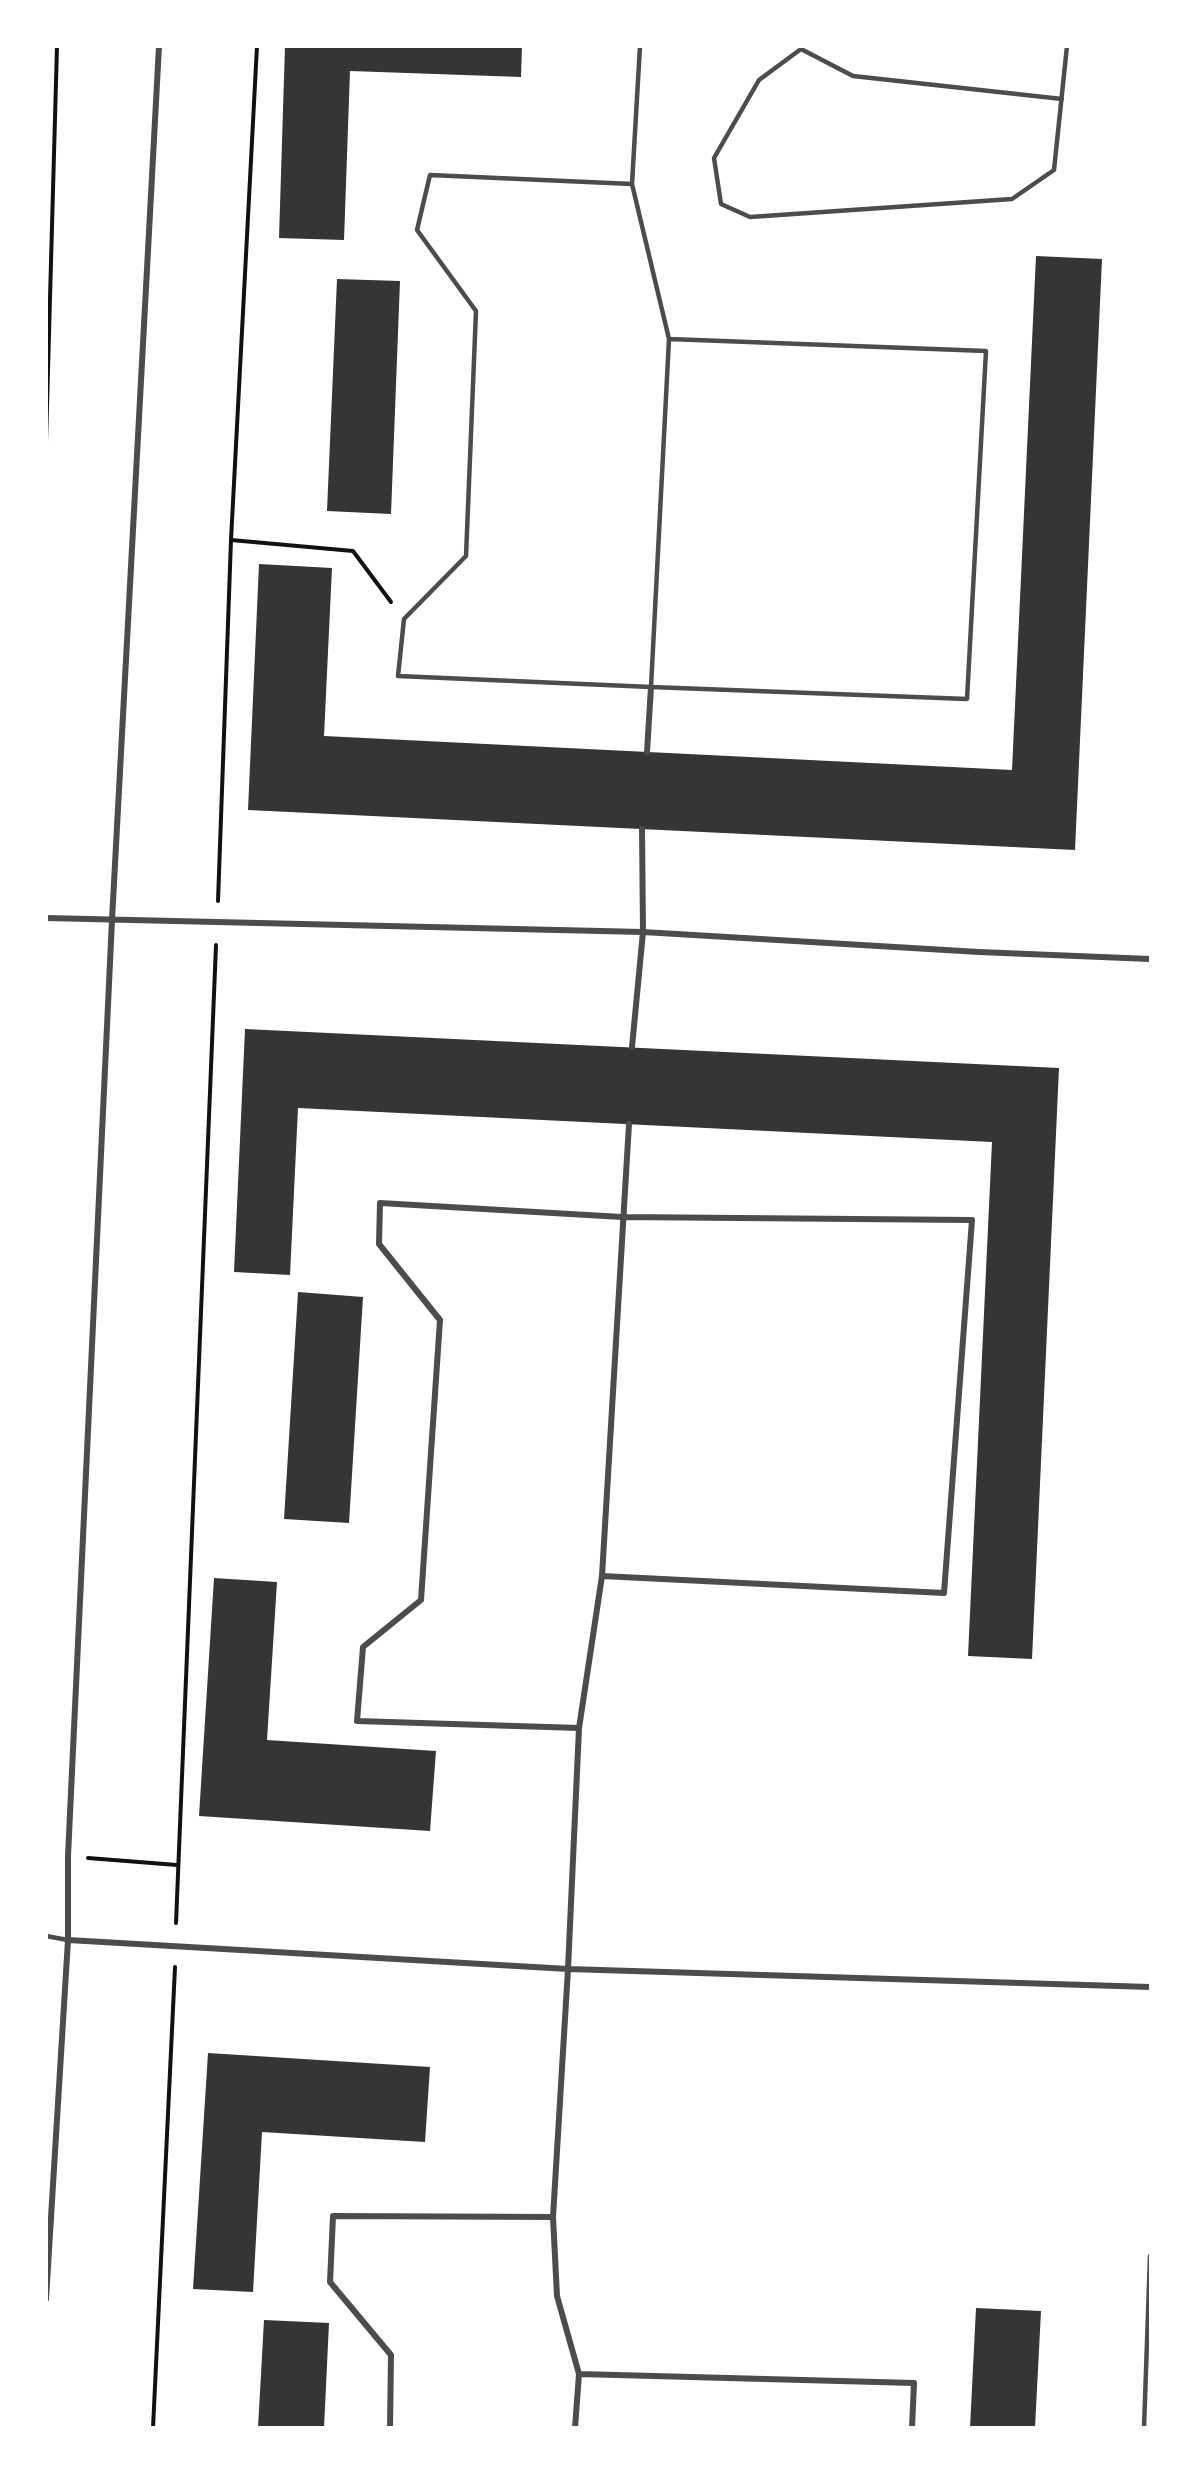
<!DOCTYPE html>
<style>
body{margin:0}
#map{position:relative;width:1197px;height:2474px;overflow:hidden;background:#fff;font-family:Rubik,sans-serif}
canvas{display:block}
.frame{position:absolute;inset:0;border:48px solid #fff;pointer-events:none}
</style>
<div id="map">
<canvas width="1197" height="2474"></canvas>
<div class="frame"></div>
</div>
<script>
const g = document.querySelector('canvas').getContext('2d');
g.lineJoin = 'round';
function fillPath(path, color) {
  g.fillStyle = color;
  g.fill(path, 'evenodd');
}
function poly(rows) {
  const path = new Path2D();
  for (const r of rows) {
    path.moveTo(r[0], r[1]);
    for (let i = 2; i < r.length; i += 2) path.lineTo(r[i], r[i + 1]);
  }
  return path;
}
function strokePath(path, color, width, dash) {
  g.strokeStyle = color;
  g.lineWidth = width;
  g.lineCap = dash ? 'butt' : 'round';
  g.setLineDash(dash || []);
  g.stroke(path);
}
fillPath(poly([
 [285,46,522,46,521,77,350,71,344,240,279,238],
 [1036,256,1102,259,1075,850,248,810,259,564,332,568,324,736,1012,770],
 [337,279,400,281,391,514,327,511],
 [245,1029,1059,1068,1032,1659,968,1656,992,1142,298,1108,290,1275,234,1272],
 [298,1292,363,1297,349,1523,284,1519],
 [214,1578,277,1582,267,1740,436,1751,430,1831,199,1816],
 [208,2053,430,2067,425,2142,262,2132,253,2292,193,2289],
 [976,2308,1041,2311,1035,2428,970,2428],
 [264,2320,329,2323,324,2428,258,2428]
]), '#353535');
strokePath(poly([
 [46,442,57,46],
 [231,540,353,551,391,602],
 [218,901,231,540,257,46],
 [88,1858,177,1865],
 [176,1923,216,945],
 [153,2428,175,1967]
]), '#111', 4);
strokePath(poly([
 [801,46,801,49,759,80,714,158,721,204,750,217,1012,199,1054,170,1067,46],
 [801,49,853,76,1062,99],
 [632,184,430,175,417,230,476,311,466,556,404,619,398,676,651,687,669,339,632,184,640,46],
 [651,687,967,699,986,351,669,339],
 [46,1936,68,1940],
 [1144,2428,1150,2256]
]), '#4c4c4c', 4.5);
strokePath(poly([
 [647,752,651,687],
 [46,918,643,932,979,952,1150,959],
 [632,1047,643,932,642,829],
 [579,1728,357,1721,363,1647,421,1600,440,1320,379,1244,380,1203,622,1217,972,1220,944,1593,602,1576],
 [68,1940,568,1969,1150,1987],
 [46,2299,68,1940,68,1856,112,920,159,46],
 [579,2374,914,2383,912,2428],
 [390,2428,391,2355,330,2282,333,2216,553,2217],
 [575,2428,579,2374,557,2296,553,2217,568,1969,579,1728,602,1576,629,1124]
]), '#4c4c4c', 6);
</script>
